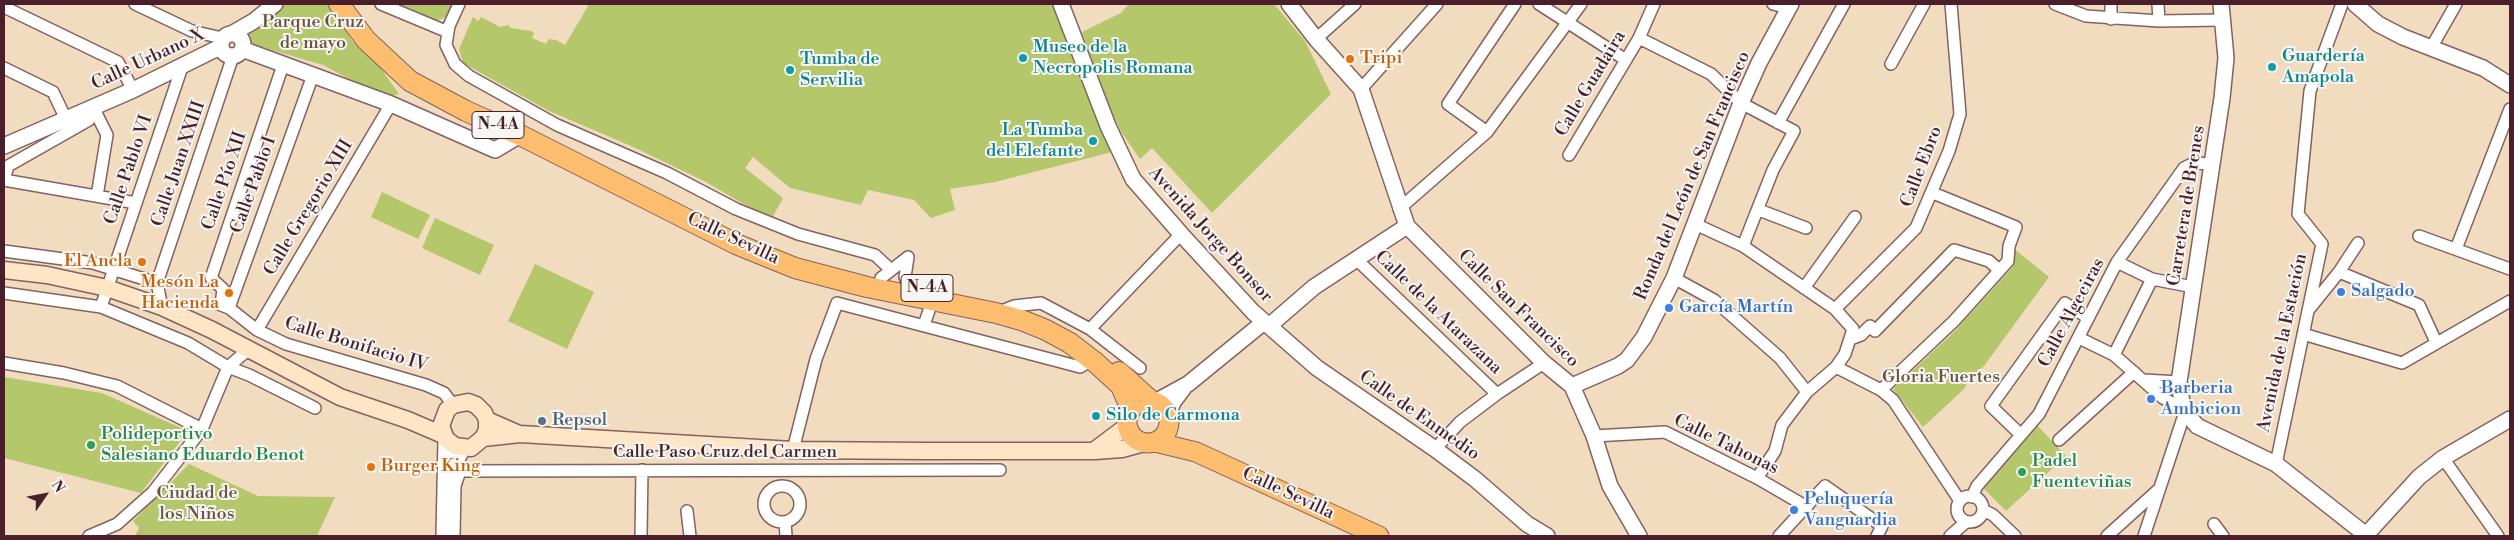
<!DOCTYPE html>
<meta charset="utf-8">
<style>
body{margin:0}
#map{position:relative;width:2514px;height:540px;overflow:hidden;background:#f2dcbf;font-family:"Libre Bodoni",serif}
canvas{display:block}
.frame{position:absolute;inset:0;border:5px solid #4a1f2b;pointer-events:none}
.north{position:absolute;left:20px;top:470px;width:50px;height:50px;-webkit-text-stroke:4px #f6f6f2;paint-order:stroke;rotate:57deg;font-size:14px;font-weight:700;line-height:20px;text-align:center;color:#4a1f2b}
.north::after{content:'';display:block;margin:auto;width:18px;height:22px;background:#4a1f2b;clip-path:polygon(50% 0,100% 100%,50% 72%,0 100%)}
</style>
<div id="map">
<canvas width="2514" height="540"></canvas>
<div class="frame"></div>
<div class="north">N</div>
</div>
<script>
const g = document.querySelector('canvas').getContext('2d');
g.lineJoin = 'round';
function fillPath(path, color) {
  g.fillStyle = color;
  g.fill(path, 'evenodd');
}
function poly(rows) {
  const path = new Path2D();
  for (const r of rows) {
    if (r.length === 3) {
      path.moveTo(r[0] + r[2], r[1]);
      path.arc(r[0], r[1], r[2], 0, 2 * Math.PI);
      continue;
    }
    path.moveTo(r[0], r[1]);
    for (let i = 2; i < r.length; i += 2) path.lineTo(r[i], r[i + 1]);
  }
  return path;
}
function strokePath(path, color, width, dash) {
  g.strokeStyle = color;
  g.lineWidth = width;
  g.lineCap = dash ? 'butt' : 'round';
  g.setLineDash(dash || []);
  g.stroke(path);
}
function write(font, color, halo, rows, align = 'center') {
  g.font = font + ' "Libre Bodoni",serif';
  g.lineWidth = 4;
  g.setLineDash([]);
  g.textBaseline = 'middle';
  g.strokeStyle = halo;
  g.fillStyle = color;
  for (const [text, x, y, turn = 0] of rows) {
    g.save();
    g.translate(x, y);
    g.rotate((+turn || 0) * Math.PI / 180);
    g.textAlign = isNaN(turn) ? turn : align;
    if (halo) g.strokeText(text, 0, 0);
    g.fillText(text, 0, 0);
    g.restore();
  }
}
fillPath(poly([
 [271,4,330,4,352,41,375,60,399,94,380,99,347,78,323,65,258,46,233,33],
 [389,4,455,4,446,17,437,21,430,21],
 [586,4,1055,4,1112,152,995,182,950,189,955,210,931,218,914,200,868,190,861,205,790,188,753,157,745,168,783,198,771,220,706,182,631,146,549,111,463,63,459,49,473,17,478,21,481,17,500,27,508,25,511,28,531,31,534,33,532,38,546,44,549,39,556,40,565,45,588,6],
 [1129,4,1274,4,1305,41,1331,94,1212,213,1152,148,1140,159,1120,130,1106,100,1082,32,1121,13],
 [382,192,430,215,418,239,371,217],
 [435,218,494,245,480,275,422,248],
 [2013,248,2049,277,1984,366,1970,378,1964,389,1923,427,1893,389,1953,333,2013,267],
 [535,264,594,292,567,349,508,321],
 [4,377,102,393,188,431,141,493,4,458],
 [2036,424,2066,456,2006,511,1983,488],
 [189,464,258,496,335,497,317,536,135,536,139,528,133,521]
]), '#b5c76b');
const minor = poly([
 [135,4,192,31,222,38],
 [381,4,448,32],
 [459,4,449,26,446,45,455,64,469,76,557,125,667,173,736,209,798,234,875,255,891,270],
 [1539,4,1626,60],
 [1773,4,1788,8],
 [2055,4,2086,16,2159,21,2222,20],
 [2111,4,2111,19],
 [2158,4,2159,21],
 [4,7,118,62,133,90],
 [1639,38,1711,74,1741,103,1794,131,1773,170,1743,246],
 [1316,39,1355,4],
 [2431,48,2456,4],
 [1891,64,1924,4],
 [283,65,211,278,223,289,221,305,229,308,257,330,286,344,426,385,444,393,453,405],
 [4,68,53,92,66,119],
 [1361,89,1437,4],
 [93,107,107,135,97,196],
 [1778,123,1844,4],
 [1487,132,1448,104,1515,4],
 [1569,155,1639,38,1654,4],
 [4,180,136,203],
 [4,180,8,166,89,120,93,107],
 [1399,209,1487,132,1581,4],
 [1759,210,1806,228],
 [1695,224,1743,246,1835,309,1853,329,1845,354,1836,367,1807,392,1782,425,1775,451,1757,478],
 [2419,236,2510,269],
 [2456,249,2510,109],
 [4,251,93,263,157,283,162,307],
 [1355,258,1497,394],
 [2117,262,2152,279,2193,287],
 [2339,272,2419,305,2436,342],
 [881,278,908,257,905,277,908,284],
 [1674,278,1714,300,1780,358,1807,392],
 [157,283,233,56],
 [1804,288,1855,217],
 [4,293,101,307,188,343,228,367,249,375,315,408],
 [101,307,183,64],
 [229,308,313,75],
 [2310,308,2339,272,2358,243],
 [1835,309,1916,228,1949,151,1960,114,1951,4],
 [999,312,1014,306,1041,303,1090,329,1181,234],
 [924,325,933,299],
 [1090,329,1140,368],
 [257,330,391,104],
 [2303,334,2402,363,2510,301],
 [2079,338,2114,355,2163,398,2183,409],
 [1851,339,1861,335,1870,326,1875,331,1954,250,1989,261,1999,270],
 [2114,355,2152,279],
 [4,363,64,373,117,386,202,429],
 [1836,367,1881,390,1893,400,1960,501],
 [2144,380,2179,382],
 [1881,390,1954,321,2008,261,2009,246,2016,227,1933,193],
 [2021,435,1991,406,2065,303,2088,318],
 [1594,436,1665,432,1757,478,1807,507],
 [2059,440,2134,372],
 [1435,449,1460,422,1497,394,1544,363],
 [793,450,816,359,837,303,1080,367,1092,360],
 [2443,458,2498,536],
 [2276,464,2322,244,2298,214,2310,91,2342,4],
 [451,471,1000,470],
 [782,504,18],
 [1970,509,13],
 [1972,497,1977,486,2039,414,2117,262,2184,168,2194,163,2212,164],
 [1983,510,1993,515,2015,536],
 [687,511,690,536],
 [785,522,786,536],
 [2214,524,2223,536],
 [89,536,117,524,153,492,202,429,228,367,249,349],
 [454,536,455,486,460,471],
 [641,536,642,470],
 [1779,536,1825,486,1882,526,1877,536],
 [1950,536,1966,522],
 [2107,536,2158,490],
 [2144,536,2185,412]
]);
const tertiary = poly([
 [1061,4,1108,126,1133,179,1181,234,1253,312,1317,368,1435,449,1475,479,1527,524,1547,536],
 [1289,4,1316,39,1361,89,1407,226,1544,363,1572,386,1594,436,1610,486,1639,536],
 [2221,4,2226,58,2222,98,2179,382,2183,409,2197,426,2276,464,2366,535],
 [2355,4,2378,24,2403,37,2483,68,2510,85],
 [233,33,254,21,275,4],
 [232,45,11],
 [242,49,391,104,495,150,520,135],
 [4,146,133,90,220,47],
 [1269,326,1314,287,1407,226],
 [1572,386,1618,366,1627,360,1644,337,1674,278,1741,103,1759,63,1791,4],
 [1155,402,1188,384,1264,322],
 [1168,416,1173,402,1183,389],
 [446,480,463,448],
 [444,536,446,439],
 [2365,536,2419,477,2443,458,2510,419]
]);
const secondary = poly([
 [4,270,47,275,107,288,162,307,212,330,340,397,408,420,443,435],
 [487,420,487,430,483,438,471,448,455,446,446,439,441,426,447,410,453,405,468,402,476,405,484,413,487,420,519,434],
 [483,438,520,434,793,450,925,451,1095,451,1122,449,1144,443],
 [1095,450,1127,426]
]);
const primary = poly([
 [1148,422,21],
 [1155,442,1196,452,1379,536]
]);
const trunk = poly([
 [339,4,366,40,410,81,466,111,520,135,736,244,795,268,867,287,996,313,1024,321,1046,330,1070,343,1096,363,1121,386,1131,409],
 [1119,372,1151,401]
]);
strokePath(minor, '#85615f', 14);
strokePath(tertiary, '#85615f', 18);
strokePath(secondary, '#85615f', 19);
strokePath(primary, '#85615f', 21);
strokePath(trunk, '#85615f', 22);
strokePath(minor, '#fff', 11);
strokePath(tertiary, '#fff', 15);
strokePath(secondary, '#fee5c5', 16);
strokePath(primary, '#fcbd6e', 19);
strokePath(trunk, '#fcbd6e', 20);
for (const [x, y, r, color] of [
 [1023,58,5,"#0f9aa8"],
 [1350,59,5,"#e8710a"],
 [2272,67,5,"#0f9aa8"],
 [790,70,5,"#0f9aa8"],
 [1093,141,5,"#0f9aa8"],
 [142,262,5,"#e8710a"],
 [2341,292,5,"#3f7fe0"],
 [229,293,5,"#e8710a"],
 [1669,308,5,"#3f7fe0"],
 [2151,399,5,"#3f7fe0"],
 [1096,416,5,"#0f9aa8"],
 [542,421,5,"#5c6f8a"],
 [91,445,5,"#2e9e5b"],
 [371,467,5,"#e8710a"],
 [2022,472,5,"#2e9e5b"],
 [1794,510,5,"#3f7fe0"]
]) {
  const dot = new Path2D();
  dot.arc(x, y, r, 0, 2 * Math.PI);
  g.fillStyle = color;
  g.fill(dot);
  strokePath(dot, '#f6f6f2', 2);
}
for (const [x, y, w] of [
 [498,125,52],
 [927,288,52]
]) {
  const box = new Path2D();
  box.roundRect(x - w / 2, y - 13.5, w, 27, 4);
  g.fillStyle = '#f6f6f2';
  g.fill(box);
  strokePath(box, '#4a1f2b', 1);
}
write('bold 16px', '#4a1f2b', null, [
 ["N-4A",498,125],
 ["N-4A",927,288]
]);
write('18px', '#6a513e', '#f6f6f2', [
 ["Parque Cruz",313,23],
 ["de mayo",313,44],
 ["Gloria Fuertes",1941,378],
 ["Ciudad de",197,494],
 ["los Niños",197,515]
]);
write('18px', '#0d838f', '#f6f6f2', [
 ["Museo de la",1033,48],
 ["Necropolis Romana",1033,69],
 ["Guardería",2282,57],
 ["Amapola",2282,78],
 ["Tumba de",800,60],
 ["Servilia",800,81],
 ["La Tumba",1083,131,"right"],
 ["del Elefante",1083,152,"right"],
 ["Silo de Carmona",1106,416]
], 'left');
write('18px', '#c56008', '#f6f6f2', [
 ["Tripi",1360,59],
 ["El Ancla",132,262,"right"],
 ["Mesón La",219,283,"right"],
 ["Hacienda",219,304,"right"],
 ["Burger King",381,467]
], 'left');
write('18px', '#4a1f2b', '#f6f6f2', [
 ["Calle Urbano X",148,60,-25],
 ["Calle Guadaira",1591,84,-59],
 ["Calle Juan XXIII",179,164,-71],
 ["Calle Ebro",1922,167,-69],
 ["Calle Pablo VI",129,170,-71],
 ["Ronda del León de San Francisco",1693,176,-67],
 ["Calle Pío XII",225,181,-71],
 ["Calle Pablo I",254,185,-70],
 ["Carretera de Brenes",2187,206,-81],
 ["Calle Gregorio XIII",309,208,-59],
 ["Avenida Jorge Bonsor",1210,235,48],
 ["Calle Sevilla",733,239,25],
 ["Calle San Francisco",1518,309,44],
 ["Calle de la Atarazana",1438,313,44],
 ["Calle Algeciras",2072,313,-62],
 ["Avenida de la Estación",2283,343,-78],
 ["Calle Bonifacio IV",356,345,17],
 ["Calle de Enmedio",1419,416,35],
 ["Calle Tahonas",1726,445,26],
 ["Calle Paso Cruz del Carmen",725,453],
 ["Calle Sevilla",1288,494,25]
]);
write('18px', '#366cbe', '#f6f6f2', [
 ["Salgado",2351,292],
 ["García Martín",1679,308],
 ["Barberia",2161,389],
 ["Ambicion",2161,410],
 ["Peluquería",1804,500],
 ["Vanguardia",1804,521]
], 'left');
write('18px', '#4e5e75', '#f6f6f2', [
 ["Repsol",552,421]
], 'left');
write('18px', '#27864d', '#f6f6f2', [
 ["Polideportivo",101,435],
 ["Salesiano Eduardo Benot",101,456],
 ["Padel",2032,462],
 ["Fuenteviñas",2032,483]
], 'left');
</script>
